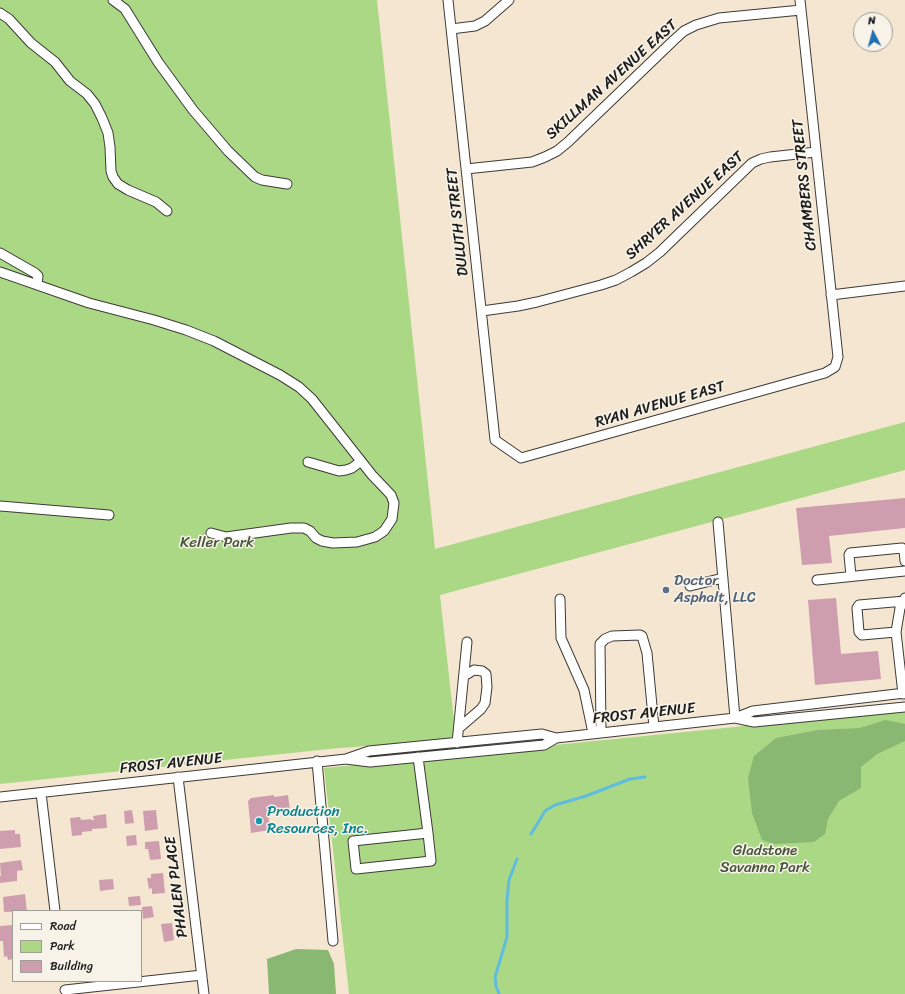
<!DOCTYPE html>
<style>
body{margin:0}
#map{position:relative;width:905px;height:994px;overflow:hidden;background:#f5e6d1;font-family:Sriracha,sans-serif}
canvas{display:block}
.legend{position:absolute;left:12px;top:910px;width:130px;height:72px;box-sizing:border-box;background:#f7f3e8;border:1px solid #9f9d96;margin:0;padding:5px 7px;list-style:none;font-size:12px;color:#1c1c1c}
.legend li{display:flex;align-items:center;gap:8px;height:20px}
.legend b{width:20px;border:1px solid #9f9d96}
.north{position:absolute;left:853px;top:12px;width:40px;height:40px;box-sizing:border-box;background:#f7f3e8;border:1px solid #9f9d96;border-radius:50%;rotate:354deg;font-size:11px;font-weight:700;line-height:16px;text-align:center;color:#1c1c1c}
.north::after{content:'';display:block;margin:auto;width:14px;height:18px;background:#1f6fb2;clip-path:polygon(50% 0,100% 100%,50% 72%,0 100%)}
</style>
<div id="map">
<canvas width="905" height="994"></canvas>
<ul class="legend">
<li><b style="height:5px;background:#fff"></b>Road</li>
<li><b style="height:11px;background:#abd885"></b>Park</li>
<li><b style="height:11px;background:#cf9eae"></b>Building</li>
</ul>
<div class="north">N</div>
</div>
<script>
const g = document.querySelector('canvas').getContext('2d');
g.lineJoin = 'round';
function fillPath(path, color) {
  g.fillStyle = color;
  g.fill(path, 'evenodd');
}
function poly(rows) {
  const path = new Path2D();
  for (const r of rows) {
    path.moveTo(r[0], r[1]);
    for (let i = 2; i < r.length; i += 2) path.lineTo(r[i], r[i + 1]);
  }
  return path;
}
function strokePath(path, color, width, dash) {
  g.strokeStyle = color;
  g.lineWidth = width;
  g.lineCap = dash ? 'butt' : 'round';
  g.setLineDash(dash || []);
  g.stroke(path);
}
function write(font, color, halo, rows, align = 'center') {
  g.font = font + ' Sriracha,sans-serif';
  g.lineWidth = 3;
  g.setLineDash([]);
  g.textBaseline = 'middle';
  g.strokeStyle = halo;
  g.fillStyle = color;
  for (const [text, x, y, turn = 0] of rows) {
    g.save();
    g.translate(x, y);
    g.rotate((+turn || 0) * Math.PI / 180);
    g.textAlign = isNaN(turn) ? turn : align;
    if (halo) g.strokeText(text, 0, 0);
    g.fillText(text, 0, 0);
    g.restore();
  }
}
fillPath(poly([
 [0,0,377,0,435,549,905,422,905,470,440,595,456,739,329,749,0,784],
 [905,710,905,994,349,994,324,768]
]), '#abd885');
fillPath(poly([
 [885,720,905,724,905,741,877,754,861,767,861,788,839,801,828,819,825,834,814,842,774,844,762,840,752,813,748,778,754,756,776,738,818,730,860,728],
 [296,949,328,950,334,964,336,994,269,994,267,959]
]), '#88b872');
strokePath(poly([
 [531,834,545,811,555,805,586,796,630,779,645,777],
 [499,994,496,986,495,977,507,937,507,900,509,880,517,859]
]), '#60bcde', 3);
fillPath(poly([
 [905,498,905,528,829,536,832,563,802,565,796,508],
 [836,598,841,654,878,651,881,679,815,685,808,600],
 [274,795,274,797,288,795,290,810,268,813,270,830,251,833,248,801,251,798],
 [132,810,134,823,125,824,124,811],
 [156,810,158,829,145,831,143,811],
 [106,814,107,828,92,829,92,831,82,832,82,835,72,836,70,818,80,817,81,820,91,819,91,820,94,820,93,816],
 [15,830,15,834,20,834,21,847,0,849,0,831],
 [136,835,137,845,127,846,126,836],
 [159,841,161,859,150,860,148,849,145,849,145,842],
 [21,860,23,870,17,871,17,881,0,883,0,876,1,876,0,863],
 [163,873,165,893,152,894,152,888,149,889,147,878,151,878,151,874],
 [113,879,114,889,100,891,99,880],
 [25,894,27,911,4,912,3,897],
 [140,896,141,905,129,906,128,897],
 [152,906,154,917,143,919,142,907],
 [172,923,174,940,164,942,161,924],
 [13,925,13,959,8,960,7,956,4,957,3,941,0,941,0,926]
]), '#cf9eae');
const minor = poly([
 [113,0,125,9,158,62,193,110,228,151,255,177,262,180,287,184],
 [448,0,495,440,521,458,825,373,835,367,838,357,800,0],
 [0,13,9,19,31,43,55,62,70,81,87,94,95,104,102,118,108,133,110,147,111,171,113,177,118,184,128,190,156,202,167,211],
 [451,29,475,26,485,21,509,0],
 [466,169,532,162,545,157,557,151,568,142,674,40,684,31,696,25,719,18,801,10],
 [0,253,35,273,38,276,37,285],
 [0,272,89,303,154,320,186,330,214,341,280,375,299,387,312,399,372,475,391,495,394,503,392,519,384,531,375,537,357,542,333,543,322,541,316,538,310,531,304,528,291,528,226,537,211,533],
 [831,295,905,286],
 [482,311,518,306,537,302,601,285,616,280,631,272,646,263,660,252,752,163,761,159,770,157,816,152],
 [308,462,339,471,346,470,352,468,361,461],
 [0,506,109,515],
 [718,522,735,718],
 [851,576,849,555,850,553,902,548,904,550,905,561],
 [817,580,905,571],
 [690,586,723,578],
 [560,599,561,638,584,690,593,733],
 [896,632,862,635,859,632,857,608,859,605,905,601],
 [903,694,896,632,900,608,905,598],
 [735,718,754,722,905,707],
 [459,728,481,709,485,703,487,687,486,674,482,671,474,670,464,676],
 [601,732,600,644,605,639,612,636,640,635,642,636,647,653,654,727],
 [457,743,467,642],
 [418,757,428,833,431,861,356,869,353,841,428,833],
 [346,759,370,762,544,745,556,738,735,718,753,711,905,693],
 [317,761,333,941],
 [178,777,204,994],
 [41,793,55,911],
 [0,797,346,759,369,751,542,734,556,738],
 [65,990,202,975]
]);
strokePath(minor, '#3d3a37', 11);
strokePath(minor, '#fff', 9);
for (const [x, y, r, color] of [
 [666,590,4,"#5c6f8a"],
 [259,821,4,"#0f9aa8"]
]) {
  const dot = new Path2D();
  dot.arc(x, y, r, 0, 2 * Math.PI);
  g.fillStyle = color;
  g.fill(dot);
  strokePath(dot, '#f7f3e8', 1.5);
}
write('15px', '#1c1c1c', '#f7f3e8', [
 ["SKILLMAN AVENUE EAST",612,80,-42],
 ["CHAMBERS STREET",805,185,-96],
 ["SHRYER AVENUE EAST",685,206,-42],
 ["DULUTH STREET",458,222,-96],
 ["RYAN AVENUE EAST",660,405,-16],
 ["FROST AVENUE",644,714,-6],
 ["FROST AVENUE",171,764,-6],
 ["PHALEN PLACE",177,887,-97]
]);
write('15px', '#47543c', '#f7f3e8', [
 ["Keller Park",217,543],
 ["Gladstone",765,851],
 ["Savanna Park",765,868]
]);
write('15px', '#4e5e75', '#f7f3e8', [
 ["Doctor",674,581],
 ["Asphalt, LLC",674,598]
], 'left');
write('15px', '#0d838f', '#f7f3e8', [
 ["Production",267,812],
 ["Resources, Inc.",267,829]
], 'left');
</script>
